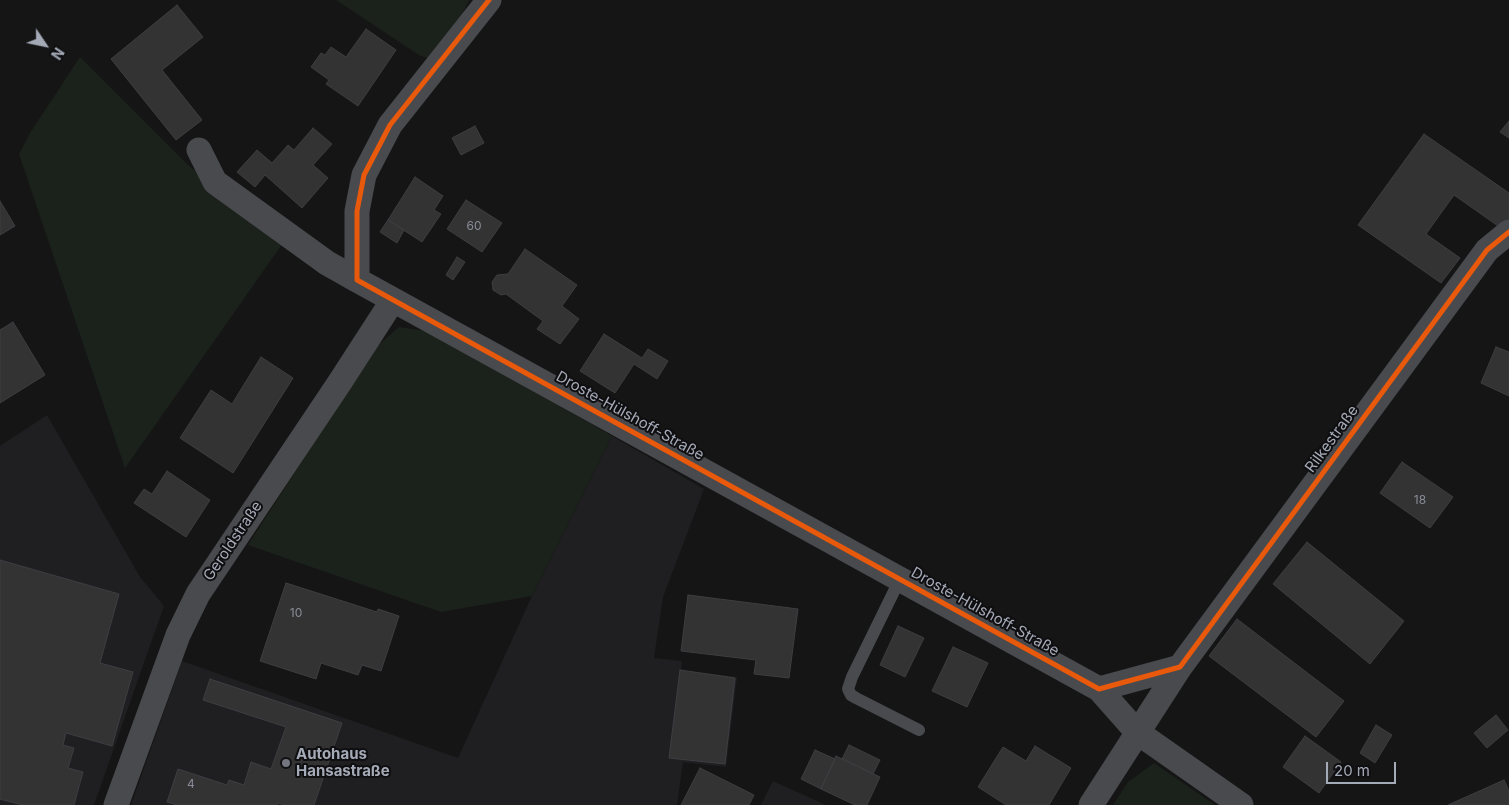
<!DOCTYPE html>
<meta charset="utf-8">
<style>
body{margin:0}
#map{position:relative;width:1509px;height:805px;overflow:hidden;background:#151515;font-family:Inter,sans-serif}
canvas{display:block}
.north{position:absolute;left:20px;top:20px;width:50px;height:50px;-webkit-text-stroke:4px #0f0f11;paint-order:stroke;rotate:124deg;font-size:14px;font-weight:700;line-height:20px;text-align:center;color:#a5aab7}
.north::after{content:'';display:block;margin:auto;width:18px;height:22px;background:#a5aab7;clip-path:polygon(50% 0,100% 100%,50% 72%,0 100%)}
.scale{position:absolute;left:1326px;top:762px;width:70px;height:22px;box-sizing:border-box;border:2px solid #a5aab7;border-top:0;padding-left:6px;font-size:15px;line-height:18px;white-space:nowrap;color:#a5aab7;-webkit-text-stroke:4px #0f0f11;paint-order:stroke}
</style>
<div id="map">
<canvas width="1509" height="805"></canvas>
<div class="north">N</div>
<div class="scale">20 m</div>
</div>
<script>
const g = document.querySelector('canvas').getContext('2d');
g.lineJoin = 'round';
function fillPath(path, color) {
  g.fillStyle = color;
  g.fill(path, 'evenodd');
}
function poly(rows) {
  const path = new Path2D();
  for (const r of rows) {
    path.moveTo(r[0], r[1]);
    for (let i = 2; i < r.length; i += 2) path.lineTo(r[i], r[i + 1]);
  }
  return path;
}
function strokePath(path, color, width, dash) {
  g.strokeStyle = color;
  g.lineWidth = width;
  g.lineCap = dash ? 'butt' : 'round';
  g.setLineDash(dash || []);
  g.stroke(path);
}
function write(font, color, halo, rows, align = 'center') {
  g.font = font + ' Inter,sans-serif';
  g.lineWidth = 4;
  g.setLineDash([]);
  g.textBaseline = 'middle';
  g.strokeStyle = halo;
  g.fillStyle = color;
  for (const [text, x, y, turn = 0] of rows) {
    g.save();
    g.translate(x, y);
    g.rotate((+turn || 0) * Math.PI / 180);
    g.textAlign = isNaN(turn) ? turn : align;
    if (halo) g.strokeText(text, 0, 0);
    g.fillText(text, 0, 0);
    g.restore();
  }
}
fillPath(poly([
 [47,415,140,577,164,606,94,805,0,805,0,446],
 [612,436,704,489,663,597,654,658,682,661,681,670,737,677,726,767,683,762,677,805,131,805,182,661,458,758,532,596],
 [773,781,826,805,761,805]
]), '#1f1f21');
fillPath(poly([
 [336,0,469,0,462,15,427,58,419,55],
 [80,57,188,165,283,243,125,468,19,154,30,133],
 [399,327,431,332,612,436,532,596,441,612,248,545,376,347],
 [1154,763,1215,805,1113,805,1128,782]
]), '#1b221c');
const building = poly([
 [177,5,203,37,162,70,202,120,176,140,111,59,177,5],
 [366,29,396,50,358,106,326,84,329,80,311,67,321,53,325,55,331,47,346,57,366,29],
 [1509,121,1509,138,1500,132,1509,121],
 [475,126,484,143,461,155,452,138,475,126],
 [313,128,332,144,313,165,328,178,302,208,265,175,255,187,237,172,257,150,272,163,288,145,294,150,313,128],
 [1424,134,1509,193,1509,218,1501,228,1454,195,1426,234,1460,258,1441,283,1358,225,1424,134],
 [415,177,443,196,434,210,441,214,422,242,388,220,415,177],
 [466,200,502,223,482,252,447,229,466,200],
 [0,201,15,226,0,235,0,201],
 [388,220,404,230,397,243,380,232,388,220],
 [525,249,577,285,562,306,579,319,560,344,537,329,543,321,506,294,501,295,493,290,492,282,497,275,508,274,525,249],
 [457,257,465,262,453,280,446,275,457,257],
 [13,322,45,375,0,403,0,330,13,322],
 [604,334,642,358,648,349,668,361,657,379,634,364,615,393,580,371,604,334],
 [1496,347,1509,352,1509,396,1481,383,1496,347],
 [261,357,293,378,233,473,180,438,211,390,232,404,261,357],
 [1402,462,1453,497,1430,528,1380,493,1402,462],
 [167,471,210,500,186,537,134,503,144,489,152,494,167,471],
 [1307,542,1404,621,1370,664,1273,584,1307,542],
 [0,560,119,594,100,663,133,672,112,746,66,733,63,745,74,748,68,768,83,772,74,805,22,805,0,799,0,560],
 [286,583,377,612,378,609,399,616,381,671,362,665,358,675,321,663,316,679,260,661,286,583],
 [688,595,798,609,789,678,754,674,756,660,681,651,688,595],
 [1237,619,1344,701,1316,737,1209,656,1237,619],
 [898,626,924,638,905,677,880,665,898,626],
 [953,647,988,663,967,707,932,691,953,647],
 [680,670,735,678,725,764,669,758,680,670],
 [210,679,342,723,314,805,285,805,278,803,277,805,177,805,167,802,178,769,227,785,229,780,244,785,251,762,271,769,286,727,203,700,210,679],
 [1496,715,1508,730,1487,748,1474,733,1496,715],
 [1376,725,1392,735,1375,763,1360,753,1376,725],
 [1305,736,1341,762,1319,793,1283,767,1305,736],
 [849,745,880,760,873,774,842,759,849,745],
 [1035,746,1071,768,1049,805,1006,805,978,787,1003,747,1026,761,1035,746],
 [815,750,835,759,821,789,801,779,815,750],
 [836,756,880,777,867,805,855,805,821,789,836,756],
 [700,768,754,795,749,805,681,805,700,768],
 [1504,780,1509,791,1509,805,1448,805,1504,780]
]);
fillPath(building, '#333334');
strokePath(building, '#3d3e41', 1);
strokePath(poly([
 [900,579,852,677,848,689,851,695,856,698,919,730]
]), '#494a4e', 12);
strokePath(poly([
 [489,0,390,125,364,175,357,211,357,280,1099,689,1137,732,1241,805],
 [199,150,215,182,327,263,357,280],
 [1099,689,1180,667],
 [116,805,178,635,198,594,340,382,393,300],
 [1091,805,1180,667,1487,250,1509,232]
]), '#494a4e', 25);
strokePath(poly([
 [489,0,390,125,364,175,357,211,357,280,1099,689,1180,667,1487,250,1509,232]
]), '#e8590c', 5);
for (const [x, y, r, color] of [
 [286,763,5,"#73767e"]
]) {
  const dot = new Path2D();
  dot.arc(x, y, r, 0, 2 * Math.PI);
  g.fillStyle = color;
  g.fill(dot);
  strokePath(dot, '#0f0f11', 2);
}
write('12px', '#888c96', null, [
 ["60",474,226],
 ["18",1420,500],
 ["10",296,613],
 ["4",191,784]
]);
write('15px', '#a5aab7', '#0f0f11', [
 ["Droste-Hülshoff-Straße",630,416,29],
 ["Rilkestraße",1332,439,-54],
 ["Geroldstraße",233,541,-56],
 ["Droste-Hülshoff-Straße",985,612,29]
]);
write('bold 15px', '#a5aab7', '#0f0f11', [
 ["Autohaus",296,754],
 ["Hansastraße",296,771]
], 'left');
</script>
